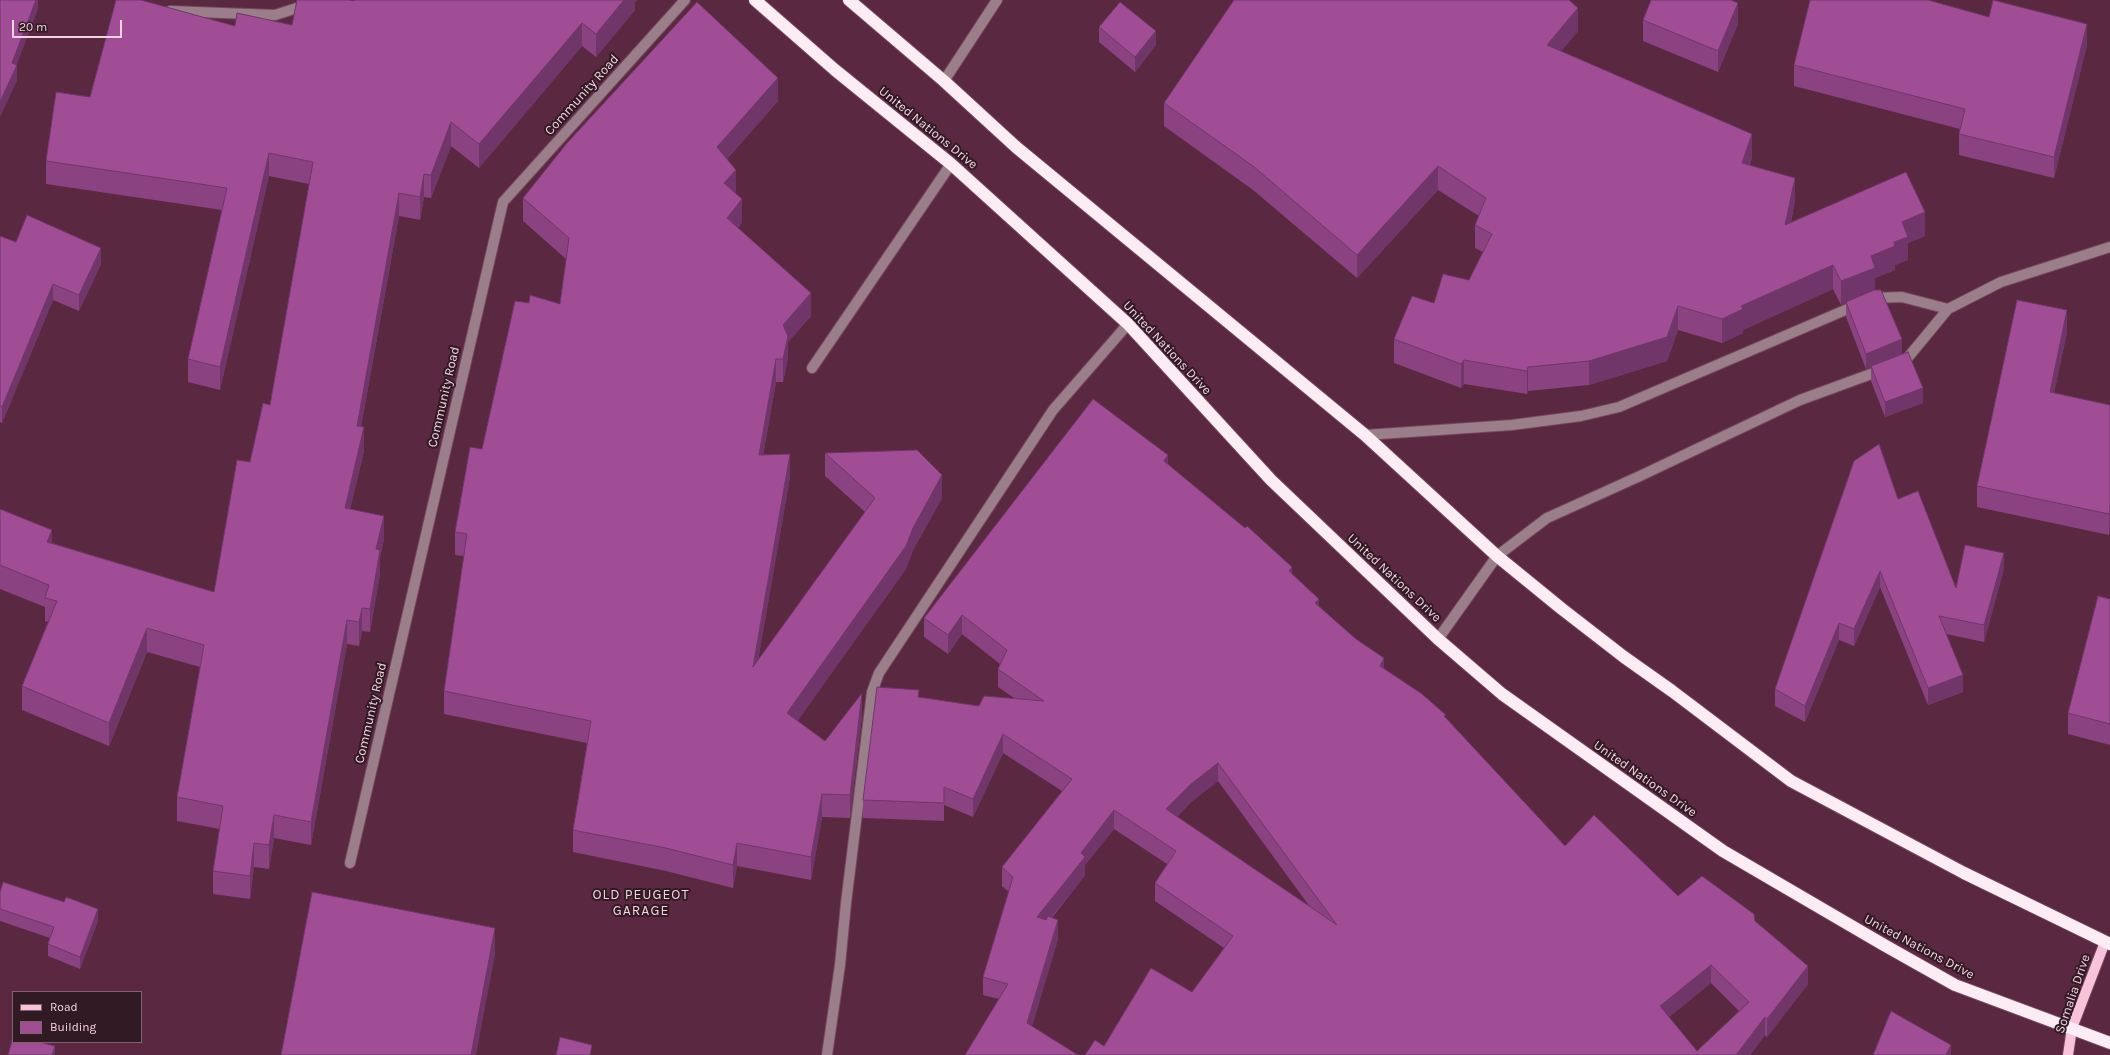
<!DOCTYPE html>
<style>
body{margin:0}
#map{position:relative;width:2110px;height:1055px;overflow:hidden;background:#5a2840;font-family:Karla,sans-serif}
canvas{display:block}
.legend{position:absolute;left:12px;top:991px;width:130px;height:52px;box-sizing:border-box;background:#311a24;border:1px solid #7f6470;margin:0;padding:5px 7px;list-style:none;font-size:12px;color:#f5d4e1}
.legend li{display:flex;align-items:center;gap:8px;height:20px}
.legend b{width:20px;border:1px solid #7f6470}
.scale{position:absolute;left:12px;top:20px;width:110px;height:18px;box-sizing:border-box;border:2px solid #f5d4e1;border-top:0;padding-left:5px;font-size:12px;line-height:14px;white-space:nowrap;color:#f5d4e1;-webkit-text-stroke:3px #311a24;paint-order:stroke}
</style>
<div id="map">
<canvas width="2110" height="1055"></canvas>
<ul class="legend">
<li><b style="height:5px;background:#f8c2d8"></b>Road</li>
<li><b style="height:11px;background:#a04d96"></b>Building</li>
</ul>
<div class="scale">20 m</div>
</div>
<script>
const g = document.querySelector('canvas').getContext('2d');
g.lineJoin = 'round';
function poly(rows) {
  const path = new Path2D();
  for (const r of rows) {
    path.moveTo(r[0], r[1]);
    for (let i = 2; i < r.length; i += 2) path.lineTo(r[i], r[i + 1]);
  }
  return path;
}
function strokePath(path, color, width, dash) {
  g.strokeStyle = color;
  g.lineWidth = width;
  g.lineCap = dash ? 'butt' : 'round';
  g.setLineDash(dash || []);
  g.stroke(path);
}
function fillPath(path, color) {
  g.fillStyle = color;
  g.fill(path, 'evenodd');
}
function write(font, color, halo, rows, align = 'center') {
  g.font = font + ' Karla,sans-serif';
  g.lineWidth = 4;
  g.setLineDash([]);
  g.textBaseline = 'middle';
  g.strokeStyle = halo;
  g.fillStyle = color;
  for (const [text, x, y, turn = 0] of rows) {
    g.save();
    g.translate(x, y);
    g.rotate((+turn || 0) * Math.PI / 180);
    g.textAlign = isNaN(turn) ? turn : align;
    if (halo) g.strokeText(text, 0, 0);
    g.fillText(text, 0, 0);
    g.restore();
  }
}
const minor = poly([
 [170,11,275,15,322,0],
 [944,81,997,0],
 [1872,298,1902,297,1948,309],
 [1899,364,1905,361,1948,309,2001,282,2110,247],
 [812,368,951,164],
 [1365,435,1512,425,1581,416,1619,407,1857,305],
 [1438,639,1497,556,1547,518,1640,476,1800,400,1882,370],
 [350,863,503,202,685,0],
 [827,1055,840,965,846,903,872,692,879,673,1053,410,1128,324]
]);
const major = poly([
 [2068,1055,2072,1028,2105,942]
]);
const highway = poly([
 [755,0,835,70,951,164,1128,324,1271,480,1438,639,1502,694,1723,851,1884,945,1955,985,2110,1043],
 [849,0,944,81,1016,147,1365,435,1497,556,1562,609,1624,657,1672,691,1791,781,1964,873,2110,944]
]);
strokePath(minor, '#76475d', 12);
strokePath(major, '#76475d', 12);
strokePath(highway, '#76475d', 14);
strokePath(minor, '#9a7f8a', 10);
strokePath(major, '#f8c2d8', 10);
strokePath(highway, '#fbedf3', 12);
fillPath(poly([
 [355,0,637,0,635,2,635,10,596,57,582,46,479,168,451,146,431,198,424,197,420,220,399,216,361,427,364,451,350,509,384,539,380,557,380,574,370,632,362,631,359,646,347,644,311,845,274,838,269,869,254,867,250,899,213,894,213,871,220,829,177,821,177,797,200,667,147,652,109,746,22,710,22,686,48,622,45,621,45,607,0,589,0,509,52,543,214,592,250,462,270,405,309,184,269,176,220,390,188,382,188,359,222,210,46,184,46,161,90,97,235,26,292,25,354,1],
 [1643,20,1738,24,1718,72,1643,41],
 [1099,27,1156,45,1135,72,1099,42],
 [1578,31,1561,51,1752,157,1750,165,1795,201,1791,222,1925,236,1908,243,1908,260,1895,265,1895,270,1875,278,1875,290,1923,403,1885,417,1871,381,1871,367,1866,369,1846,317,1846,303,1841,305,1833,289,1743,330,1743,333,1722,343,1678,330,1667,361,1589,385,1528,391,1527,394,1464,384,1461,388,1394,363,1394,339,1434,303,1469,280,1483,252,1475,248,1475,225,1479,216,1438,190,1357,278,1253,190,1164,126,1164,103],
 [2087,45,2054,178,1959,155,1959,134,1960,129,1794,86,1794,65],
 [778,101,727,159,736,192,735,193,742,222,738,228,811,316,788,342,788,358,783,382,776,382,763,455,790,477,758,660,865,512,825,476,825,453,942,498,913,550,906,569,797,721,825,741,862,716,850,818,822,817,811,880,737,866,733,888,666,871,573,852,573,830,587,743,444,714,444,691,464,556,455,555,455,532,529,303,560,304,566,259,523,221,523,198],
 [0,236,16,242,101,264,79,311,53,300,2,423,0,422],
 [2067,332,2054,393,2110,405,2109,535,1977,507,1977,486],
 [1168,465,1292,574,1319,606,1384,669,1446,718,1565,846,1678,896,1755,921,1808,984,1767,1037,1765,1035,1750,1055,1104,1046,1192,992,1224,948,1155,901,1155,883,1167,864,1114,829,1085,865,1085,875,1052,918,1058,939,1032,1026,965,1055,999,999,983,995,983,977,1009,892,1002,886,1002,867,1062,791,1003,753,973,817,944,805,944,821,863,818,863,800,919,697,979,706,1014,698,998,687,998,669,1000,664,962,634,948,654,924,637,924,618],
 [1218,781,1310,907,1177,817,1191,802],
 [1711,983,1739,1011,1697,1051,1669,1017],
 [1898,499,1956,588,2004,569,1984,642,1946,634,1963,692,1928,705,1880,587,1854,646,1839,640,1805,722,1775,706,1775,689],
 [2110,599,2110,745,2068,734,2068,713],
 [0,892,64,902,98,921,80,969,48,956,48,944,50,938,0,921]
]), '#8a4281');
fillPath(poly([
 [36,0,38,0,38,9,16,67,17,65,17,81,0,117,0,102,12,63],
 [624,0,637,0,635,2,635,10,596,57,596,34],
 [1738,3,1738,24,1718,72,1718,51],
 [1578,8,1578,31,1547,69,1547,45],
 [582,23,582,46,479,168,479,144],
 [2087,24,2087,45,2054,178,2054,157],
 [1156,31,1156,45,1135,72,1135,57],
 [778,78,778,101,717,170,717,147],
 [451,122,451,146,431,198,431,175],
 [1752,134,1752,157,1742,186,1742,163],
 [269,153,269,176,220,390,220,367],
 [1438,166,1438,190,1357,278,1357,255],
 [736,170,736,192,724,206,724,183],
 [424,174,424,197,420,220,420,197],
 [1795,178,1795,201,1785,249,1785,225],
 [399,193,399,216,357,449,357,426],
 [742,199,742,222,727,241,727,218],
 [1925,212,1925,236,1908,243,1908,260,1895,265,1895,270,1875,278,1875,291,1841,305,1841,281,1871,256,1894,242,1902,222],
 [101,248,101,264,79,311,79,295],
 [1833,265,1833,289,1743,330,1743,333,1722,343,1722,319,1741,306],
 [53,284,53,300,2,423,2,407],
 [811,293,811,316,788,342,788,358,783,382,783,325],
 [1678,306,1678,330,1667,361,1589,385,1589,361],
 [2067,310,2067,332,2050,413,2050,392],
 [1902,339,1902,354,1866,369,1866,354],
 [776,359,776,382,759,478,759,455],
 [1464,360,1464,384,1461,388,1461,364],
 [1528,367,1528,391,1527,394,1527,371],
 [1923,388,1923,403,1885,417,1885,402],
 [364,427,364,451,345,531,345,508],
 [790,454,790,477,753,690,753,667],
 [1168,455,1168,474,1164,461],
 [942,475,942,498,913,550,906,569,787,736,787,713,913,528],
 [2110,510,2110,531,2109,535,2109,514],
 [384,516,384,539,380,557,380,574,370,632,370,609,376,549],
 [52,530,52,554,47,542],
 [2004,553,2004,569,1984,642,1984,625],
 [1292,567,1292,586,1289,571],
 [1880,571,1880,587,1854,646,1854,629],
 [1319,599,1319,617,1315,603],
 [362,608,362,631,359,646,359,622],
 [962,615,962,634,948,654,948,635],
 [347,620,347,644,311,845,311,822],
 [1839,623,1839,640,1805,722,1805,706],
 [147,628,147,652,109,746,109,723],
 [1384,658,1384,676,1380,666],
 [1963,675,1963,692,1928,705,1928,688],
 [862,693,862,716,850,818,850,795],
 [1003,734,1003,753,973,817,973,799],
 [1218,763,1218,781,1191,802,1166,828,1166,809,1191,784],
 [822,794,822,817,811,880,811,857],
 [1114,810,1114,829,1085,865,1085,875,1037,935,1037,917,1081,853],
 [274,815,274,838,269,869,269,845],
 [254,843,254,867,250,899,250,876],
 [737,843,737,866,733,888,733,865],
 [98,909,98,921,80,969,80,957],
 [1058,920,1058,939,1027,1042,1027,1023],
 [495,928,495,955,476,1055,471,1055],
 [1711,965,1711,983,1660,1024,1660,1006],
 [1808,966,1808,984,1767,1037,1767,1019],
 [1765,1017,1765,1035,1750,1055,1736,1055],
 [1951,1045,1951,1055,1946,1055],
 [55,1046,55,1055,52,1055]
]), '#703669');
const building = poly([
 [0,0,36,0,12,63,17,65,0,102,0,0],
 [116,0,141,0,235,26,237,13,292,25,297,0,349,0,354,1,355,0,624,0,596,34,582,23,479,144,451,122,431,175,424,174,420,197,399,193,357,426,364,427,345,508,384,516,376,549,380,550,370,609,362,608,359,622,347,620,311,822,274,815,269,845,254,843,250,876,213,871,223,806,177,797,204,645,147,628,109,723,22,686,57,601,45,598,49,585,0,565,0,509,52,530,47,542,214,592,237,460,250,462,263,403,270,405,313,162,269,153,220,367,188,359,227,188,46,161,56,92,90,97,116,0],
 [1234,0,1569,0,1578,8,1547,45,1752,134,1742,163,1795,178,1785,225,1906,172,1925,212,1902,222,1908,237,1894,242,1895,246,1871,256,1875,268,1841,281,1833,265,1741,306,1743,309,1722,319,1678,306,1667,337,1589,361,1528,367,1527,371,1464,360,1461,364,1394,339,1412,296,1434,303,1443,274,1469,280,1492,234,1475,225,1486,198,1438,166,1357,255,1253,166,1164,103,1234,0],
 [1651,0,1731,0,1738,3,1718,51,1643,20,1651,0],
 [1810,0,1928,0,1989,17,1993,0,2087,24,2054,157,1959,134,1965,109,1794,65,1810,0],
 [697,2,778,78,717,147,736,170,724,183,742,199,727,218,811,293,783,325,788,336,783,359,776,359,759,455,790,454,753,667,875,498,825,453,917,450,942,475,913,528,906,546,787,713,825,741,862,693,850,795,822,794,811,857,737,843,733,865,666,848,573,830,591,721,444,691,467,534,455,532,470,447,482,449,515,301,529,303,530,295,560,304,569,238,523,198,567,143,697,2],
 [1120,2,1156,31,1135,57,1099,27,1120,2],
 [27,215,101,248,79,295,53,284,2,407,0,406,0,236,16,242,27,215],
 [1874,290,1881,290,1902,339,1866,354,1846,302,1874,290],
 [2017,300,2067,310,2050,392,2110,405,2110,510,2109,514,1977,486,2017,300],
 [1908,352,1923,388,1885,402,1871,366,1908,352],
 [1093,399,1168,455,1164,461,1245,528,1247,526,1292,567,1289,571,1319,599,1315,603,1356,639,1384,658,1380,666,1422,694,1446,715,1444,716,1565,846,1594,815,1678,896,1702,876,1754,914,1755,921,1808,966,1767,1019,1765,1017,1736,1055,1085,1055,1095,1040,1104,1046,1151,968,1192,992,1233,936,1155,883,1176,851,1114,810,1081,853,1085,857,1037,917,1046,920,1048,916,1058,920,1027,1023,1078,1055,965,1055,1008,984,983,977,1013,877,1002,867,1072,779,1003,734,973,799,944,787,944,803,863,800,877,687,919,690,918,697,979,706,984,696,1044,701,998,669,1007,650,962,615,948,635,924,618,1093,399],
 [1218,763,1337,925,1166,809,1191,784,1218,763],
 [1711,965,1749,1002,1697,1051,1660,1006,1711,965],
 [1879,444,1898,499,1918,491,1956,588,1965,545,2004,553,1984,625,1939,616,1963,675,1928,688,1880,571,1854,629,1839,623,1805,706,1775,689,1854,461,1879,444],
 [2098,596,2110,599,2110,724,2068,713,2098,596],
 [3,882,64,902,66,897,98,909,80,957,48,944,54,927,0,909,0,892,3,882],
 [312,892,495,928,471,1055,281,1055,312,892],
 [1891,1011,1951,1045,1946,1055,1873,1055,1891,1011],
 [13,1037,13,1042,39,1042,55,1046,52,1055,8,1055,13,1037],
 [560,1037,592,1045,590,1055,556,1055,560,1037]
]);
fillPath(building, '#a04d96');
strokePath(building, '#703669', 1);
write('13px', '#f5d4e1', '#311a24', [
 ["Community Road",582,95,-48],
 ["United Nations Drive",928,128,39],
 ["United Nations Drive",1167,348,47],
 ["Community Road",444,397,-77],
 ["United Nations Drive",1394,578,43],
 ["Community Road",371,713,-77],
 ["United Nations Drive",1645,779,35],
 ["United Nations Drive",1919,947,28],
 ["Somalia Drive",2073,994,-71]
]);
g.letterSpacing = '1px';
write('14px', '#f5d4e1', '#311a24', [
 ["OLD PEUGEOT",641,895],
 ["GARAGE",641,911]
]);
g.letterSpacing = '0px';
</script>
